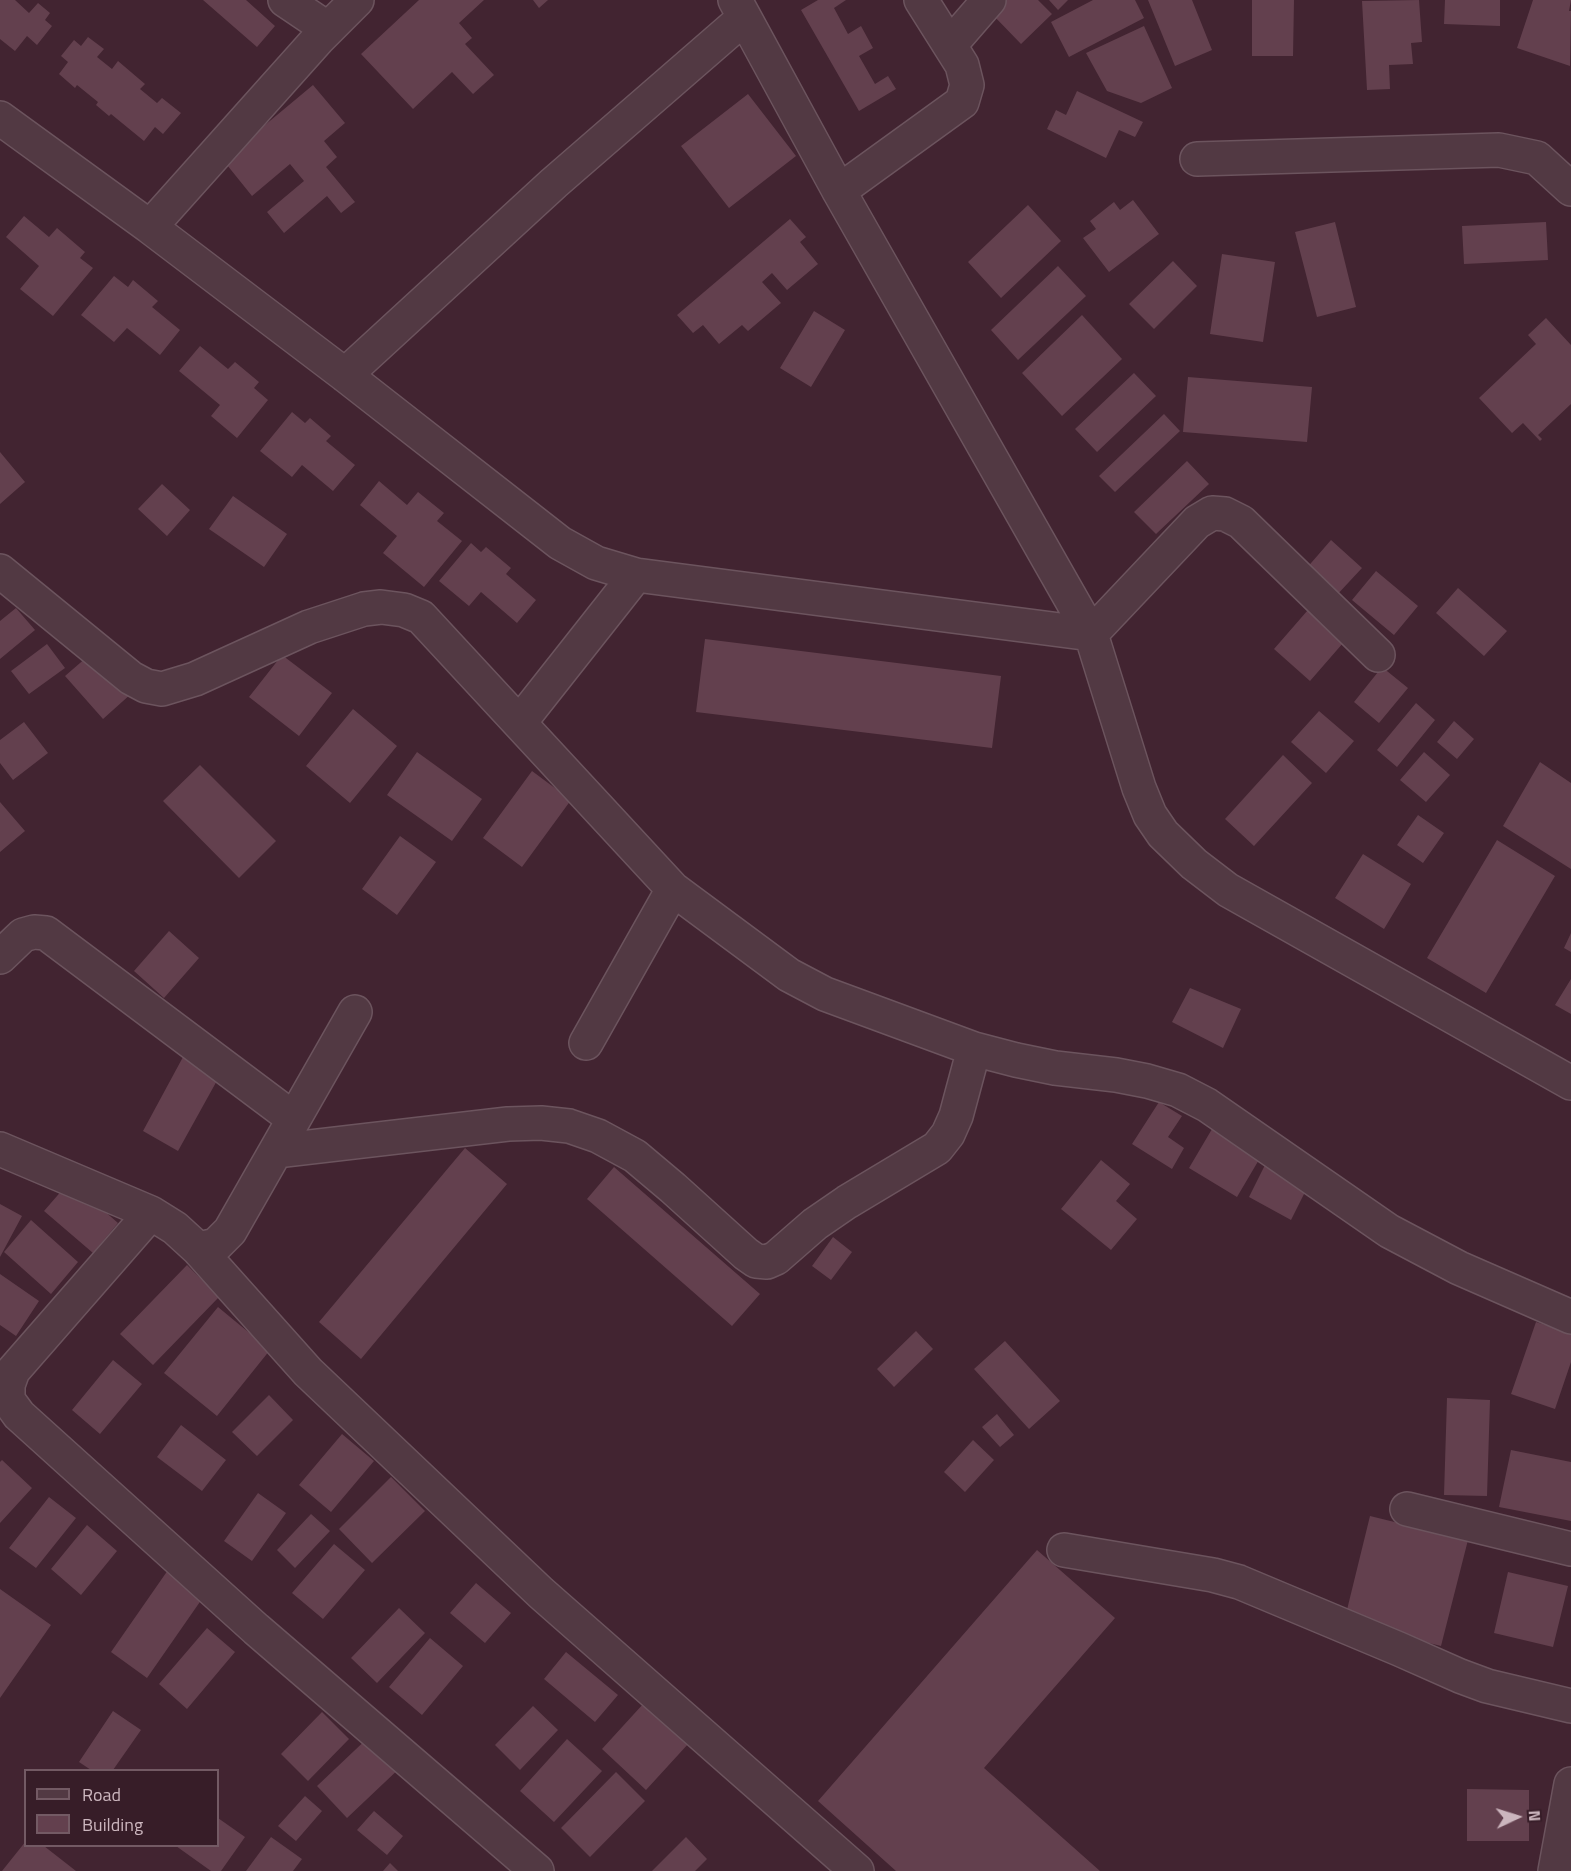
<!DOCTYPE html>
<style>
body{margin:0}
#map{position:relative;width:1571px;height:1871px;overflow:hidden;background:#422431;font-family:"Titillium Web",sans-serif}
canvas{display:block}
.legend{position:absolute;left:24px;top:1769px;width:195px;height:78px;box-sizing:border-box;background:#371d28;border:2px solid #735a64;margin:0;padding:8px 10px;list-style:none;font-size:18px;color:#ccb6be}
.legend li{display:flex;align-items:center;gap:12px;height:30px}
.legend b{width:30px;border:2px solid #735a64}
.north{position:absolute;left:1487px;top:1787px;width:60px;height:60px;-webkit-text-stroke:4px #371d28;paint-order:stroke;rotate:86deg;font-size:16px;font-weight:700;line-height:24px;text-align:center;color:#ccb6be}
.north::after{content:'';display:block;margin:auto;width:21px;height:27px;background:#ccb6be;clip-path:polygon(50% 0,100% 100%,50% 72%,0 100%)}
</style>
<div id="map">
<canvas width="1571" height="1871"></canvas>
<ul class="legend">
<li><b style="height:8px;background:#523943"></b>Road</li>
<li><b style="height:16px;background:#63404e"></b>Building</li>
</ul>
<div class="north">N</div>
</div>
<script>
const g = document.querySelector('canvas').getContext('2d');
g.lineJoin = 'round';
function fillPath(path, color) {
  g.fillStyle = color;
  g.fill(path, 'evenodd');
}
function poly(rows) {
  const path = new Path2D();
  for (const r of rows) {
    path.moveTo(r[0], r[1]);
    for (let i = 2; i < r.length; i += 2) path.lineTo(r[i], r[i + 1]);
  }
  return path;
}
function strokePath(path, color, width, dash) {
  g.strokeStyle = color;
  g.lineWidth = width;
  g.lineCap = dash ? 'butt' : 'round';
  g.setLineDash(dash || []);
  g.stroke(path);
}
fillPath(poly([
 [0,0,15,0,29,13,38,3,50,13,45,20,52,26,37,45,27,36,15,51,0,39],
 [203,0,246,0,275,26,257,47],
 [419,0,484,0,459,23,472,38,465,44,494,75,473,94,452,72,413,109,361,54],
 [533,0,548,0,539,8],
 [818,0,846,0,834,8,848,34,861,26,873,48,859,56,875,84,888,76,896,89,859,111,801,10],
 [1007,0,1038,0,1052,14,1021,44,992,14],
 [1049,0,1068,0,1058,10],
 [1093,0,1135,0,1144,18,1069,57,1051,22],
 [1148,0,1192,0,1212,50,1175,66],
 [1252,0,1294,0,1293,56,1252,56],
 [1419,0,1422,42,1411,43,1413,64,1389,65,1390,89,1367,90,1362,1],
 [1445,0,1500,0,1500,26,1444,24],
 [1533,0,1571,0,1569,11,1571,11,1570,66,1517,48],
 [1144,26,1172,88,1141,103,1107,91,1086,53],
 [88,37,104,49,97,57,112,69,118,61,145,84,140,89,157,103,162,98,181,113,163,134,155,127,144,141,111,114,109,116,96,105,98,102,77,85,75,88,59,74,68,62,61,56,74,40,81,46],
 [313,85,345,123,324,141,337,157,326,167,355,202,341,213,327,196,284,233,267,212,304,181,290,164,252,196,223,160],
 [1077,91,1143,122,1135,137,1119,130,1106,158,1047,129,1056,110,1066,115],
 [748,94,796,156,729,208,681,146],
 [1133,200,1159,234,1109,272,1083,238,1096,229,1090,221,1114,202,1120,210],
 [1028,205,1061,241,1001,298,968,262],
 [24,216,49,237,57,228,85,252,80,258,93,268,53,316,20,289,39,266,6,237],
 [790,219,806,237,800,242,818,264,787,290,772,273,762,282,781,303,748,331,742,325,719,344,703,325,693,333,677,315],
 [1335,222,1356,307,1317,317,1295,232],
 [1546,222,1548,260,1464,264,1462,226],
 [1222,254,1275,262,1263,342,1210,334],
 [1173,261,1197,286,1154,329,1129,304],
 [1058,266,1086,296,1018,360,991,330],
 [114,276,128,287,133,280,158,301,152,307,180,330,160,355,127,328,114,342,81,315],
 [814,311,845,330,811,387,780,368],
 [1082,315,1122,359,1062,416,1022,373],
 [1546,318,1571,345,1571,404,1538,435,1542,439,1540,441,1523,423,1512,433,1479,398,1536,344,1528,335],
 [200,346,228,369,235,362,259,382,254,388,268,400,237,438,211,416,220,405,179,371],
 [1134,373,1156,396,1097,452,1075,429],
 [1188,377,1312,387,1307,442,1183,432],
 [292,412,305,423,310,418,331,436,326,441,355,465,333,491,302,465,292,477,260,451],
 [1164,414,1180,431,1115,492,1099,476],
 [0,452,25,482,0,504],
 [1187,461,1209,484,1156,534,1134,512],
 [379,481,407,505,418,492,444,513,437,521,462,541,424,587,383,553,397,536,360,505],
 [162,484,190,510,167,536,138,509],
 [233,496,287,534,264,567,209,529],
 [1331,540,1362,568,1335,597,1305,570],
 [471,543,481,552,486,547,511,568,506,574,536,600,517,623,481,592,469,606,439,581],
 [1376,571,1418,606,1394,635,1352,600],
 [1458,588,1507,631,1484,656,1436,613],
 [1314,603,1350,635,1310,681,1274,649],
 [16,608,35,630,0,659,0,621],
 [705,639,1001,676,992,748,696,712],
 [47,644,65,668,29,694,11,671],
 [95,650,132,693,103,719,65,676],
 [282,655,332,693,299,736,249,697],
 [1382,667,1408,688,1379,723,1354,702],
 [1416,703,1435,720,1397,767,1377,750],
 [353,709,397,746,350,803,306,766],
 [1319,711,1354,741,1326,773,1291,742],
 [1454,721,1474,739,1457,759,1437,742],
 [24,722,48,753,13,780,0,763,0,740],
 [417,752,482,799,452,841,387,795],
 [1424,752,1450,775,1426,802,1400,780],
 [1283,755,1312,783,1254,846,1225,819],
 [1540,762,1571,783,1571,869,1503,826],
 [200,765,276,841,239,878,163,801],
 [532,771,571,800,522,867,483,838],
 [0,802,25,831,0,852],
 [1418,815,1444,833,1423,863,1397,845],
 [400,836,436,862,397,915,362,889],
 [1497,840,1555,876,1486,993,1427,958],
 [1363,854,1411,884,1384,929,1335,898],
 [169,931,199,958,164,998,134,971],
 [1571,933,1571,952,1564,948],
 [1571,979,1571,1014,1555,1005],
 [1190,988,1241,1009,1223,1048,1172,1022],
 [183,1057,219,1077,178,1151,143,1131],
 [1159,1102,1182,1116,1168,1137,1184,1148,1172,1169,1132,1144],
 [1212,1129,1260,1158,1237,1197,1189,1168],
 [465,1148,507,1184,361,1359,319,1322],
 [1268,1159,1310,1182,1291,1220,1249,1197],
 [1101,1160,1130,1184,1116,1201,1137,1219,1111,1250,1061,1209],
 [614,1167,760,1294,732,1326,587,1199],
 [70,1181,118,1223,93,1253,44,1211],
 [0,1204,22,1216,0,1257],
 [31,1220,78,1262,51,1294,4,1252],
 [833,1237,852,1252,831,1280,812,1266],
 [187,1265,219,1297,153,1365,120,1334],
 [0,1274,39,1301,16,1336,0,1325],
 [218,1307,270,1350,217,1416,164,1373],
 [1536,1322,1571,1333,1571,1362,1555,1409,1511,1394],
 [916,1331,933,1349,894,1387,877,1369],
 [1005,1341,1060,1401,1029,1429,974,1369],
 [113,1360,142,1384,100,1434,72,1410],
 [269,1395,293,1420,257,1456,232,1432],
 [1447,1398,1490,1400,1487,1496,1444,1495],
 [997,1414,1014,1435,1000,1447,982,1427],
 [181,1425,226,1460,202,1491,157,1457],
 [342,1434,374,1461,331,1512,299,1485],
 [973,1440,994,1460,965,1492,944,1472],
 [1511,1450,1571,1462,1571,1521,1499,1507],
 [2,1460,32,1488,0,1523,0,1462],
 [391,1477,425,1511,372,1563,339,1529],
 [258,1493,286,1513,252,1561,224,1541],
 [49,1497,76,1518,36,1568,9,1548],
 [311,1514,330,1531,295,1568,277,1550],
 [1370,1516,1468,1540,1441,1646,1344,1622],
 [87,1525,117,1551,81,1595,51,1569],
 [334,1544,365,1570,323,1619,292,1593],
 [1037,1550,1115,1618,984,1768,1100,1871,896,1871,818,1801],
 [168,1570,204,1596,147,1678,111,1652],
 [1508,1572,1568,1586,1553,1647,1494,1633],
 [476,1583,511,1613,485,1643,450,1613],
 [0,1589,51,1625,0,1698],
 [399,1608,425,1633,377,1683,351,1658],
 [207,1628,235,1652,187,1709,159,1684],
 [430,1638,463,1666,422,1715,389,1687],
 [566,1652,618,1695,595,1722,544,1679],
 [644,1703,689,1743,646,1790,602,1749],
 [533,1706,558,1730,520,1770,495,1745],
 [113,1711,141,1730,113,1770,91,1770,79,1762],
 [322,1712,349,1739,308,1781,281,1754],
 [373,1733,403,1765,347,1818,317,1786],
 [567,1739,602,1771,554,1822,520,1791],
 [616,1772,645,1801,590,1857,561,1828],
 [1467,1789,1529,1790,1529,1841,1467,1841],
 [305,1796,322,1811,296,1841,278,1826],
 [374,1811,403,1836,387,1855,357,1830],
 [218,1818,245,1837,221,1871,211,1871,176,1846,218,1846],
 [271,1837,302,1859,293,1871,246,1871],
 [686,1837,707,1859,695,1871,652,1871],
 [26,1841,26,1846,44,1846,76,1871,2,1871],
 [390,1863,398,1871,383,1871]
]), '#63404e');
const minor = poly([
 [285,0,328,29],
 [735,0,839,191,1091,634,1139,788,1150,815,1163,834,1194,864,1228,890,1571,1083],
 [950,45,989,0],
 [0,118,150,227,319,38,357,0],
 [1197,159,1499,150,1537,158,1571,189],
 [839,191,962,102,967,85,962,65,921,0],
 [150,227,345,375,560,543,596,563,636,575,1091,634,1197,522,1212,513,1225,514,1241,522,1378,655],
 [345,375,554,183,744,18],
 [0,571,131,678,146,686,162,689,195,679,309,627,364,609,381,607,404,610,421,617,673,889],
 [520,722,636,575],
 [0,957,23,935,34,932,46,933,294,1119],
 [355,1012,230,1231,216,1245,198,1249,175,1228,151,1213,13,1371,8,1385,8,1400,19,1415,256,1629,537,1871],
 [586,1043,673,889,789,975,825,994,974,1049,1016,1060,1055,1068,1116,1075,1147,1081,1178,1090,1207,1105,1389,1231,1459,1268,1571,1317],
 [0,1149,151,1213],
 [276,1151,508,1124,541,1123,569,1126,598,1136,635,1156,673,1188,746,1254,756,1261,767,1262,776,1258,815,1224,847,1202,937,1148,948,1134,956,1116,974,1049],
 [198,1249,308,1372,541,1593,857,1871],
 [1407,1509,1571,1549],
 [1064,1550,1213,1575,1239,1582,1399,1649,1460,1676,1487,1686,1571,1706]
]);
const tertiary = poly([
 [1555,1871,1571,1784]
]);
strokePath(minor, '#6c545e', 36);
strokePath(tertiary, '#6c545e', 36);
strokePath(minor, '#523943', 33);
strokePath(tertiary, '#523943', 33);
</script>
